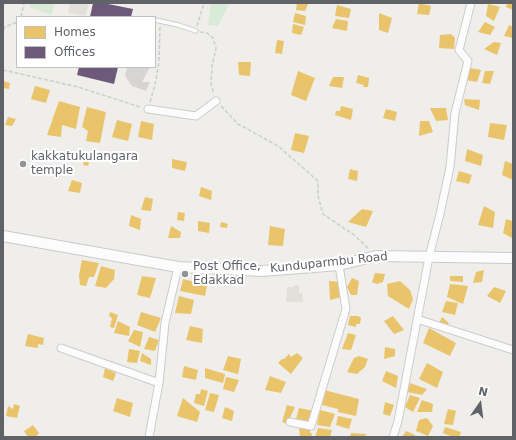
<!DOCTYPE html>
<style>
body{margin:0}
#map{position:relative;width:516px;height:440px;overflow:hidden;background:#efeeea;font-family:"DejaVu Sans",sans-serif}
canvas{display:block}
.frame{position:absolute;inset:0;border:4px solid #5f6368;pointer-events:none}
.legend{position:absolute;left:16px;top:16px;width:140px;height:52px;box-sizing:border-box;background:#fff;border:1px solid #bfc1c3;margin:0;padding:5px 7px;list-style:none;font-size:12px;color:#5f6368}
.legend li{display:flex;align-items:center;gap:8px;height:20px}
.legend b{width:20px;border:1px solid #bfc1c3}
.north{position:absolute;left:460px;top:384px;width:40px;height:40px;-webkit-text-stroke:3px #fff;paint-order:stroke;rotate:14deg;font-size:11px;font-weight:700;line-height:16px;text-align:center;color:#5f6368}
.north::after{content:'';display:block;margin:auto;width:14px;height:18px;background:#5f6368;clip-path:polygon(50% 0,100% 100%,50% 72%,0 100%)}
</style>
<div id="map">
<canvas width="516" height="440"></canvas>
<div class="frame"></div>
<ul class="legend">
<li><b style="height:11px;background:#e9c46a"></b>Homes</li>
<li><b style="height:11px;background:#6d597a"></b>Offices</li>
</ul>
<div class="north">N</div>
</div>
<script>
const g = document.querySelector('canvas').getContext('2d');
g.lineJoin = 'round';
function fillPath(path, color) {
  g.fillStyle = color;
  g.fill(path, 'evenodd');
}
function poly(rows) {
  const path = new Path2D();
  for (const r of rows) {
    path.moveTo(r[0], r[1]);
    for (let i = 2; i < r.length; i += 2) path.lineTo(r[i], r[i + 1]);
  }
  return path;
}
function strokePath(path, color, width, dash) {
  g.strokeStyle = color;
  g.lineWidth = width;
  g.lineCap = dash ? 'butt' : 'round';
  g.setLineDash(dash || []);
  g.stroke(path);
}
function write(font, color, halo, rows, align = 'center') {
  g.font = font + ' "DejaVu Sans",sans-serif';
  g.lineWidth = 4;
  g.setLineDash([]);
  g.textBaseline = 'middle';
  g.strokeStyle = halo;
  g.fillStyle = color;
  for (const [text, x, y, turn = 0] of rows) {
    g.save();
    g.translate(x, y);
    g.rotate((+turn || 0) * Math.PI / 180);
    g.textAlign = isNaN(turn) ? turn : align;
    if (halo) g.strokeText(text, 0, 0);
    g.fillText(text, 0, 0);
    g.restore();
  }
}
fillPath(poly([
 [70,3,89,3,85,16,68,13],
 [294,285,299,286,299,293,302,293,303,302,286,302,287,287,294,287]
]), '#e2e0da');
fillPath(poly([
 [30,3,55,3,51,15,29,7],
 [211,3,230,3,218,26,208,25]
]), '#d8ebd6');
fillPath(poly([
 [297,3,308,4,305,11,296,10],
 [419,3,431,6,429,15,417,14],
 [507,3,513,3,513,10,506,7],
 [488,4,500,7,494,21,486,16],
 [337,5,351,9,349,18,335,16],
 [295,13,306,16,305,25,293,22],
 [379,13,392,18,388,33,379,30],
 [336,19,348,21,347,31,332,28],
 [485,22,495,27,490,35,478,32],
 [293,24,304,27,301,35,292,33],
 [509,25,513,27,513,38,504,36],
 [451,34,455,38,454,49,439,48,440,35],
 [277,40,284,41,282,54,275,53],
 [494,42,501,43,497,55,484,49],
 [238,62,251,62,250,76,239,75],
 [470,68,481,70,477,82,466,80],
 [298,71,315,78,306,101,291,95],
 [485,71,494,71,490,84,482,83],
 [358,75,369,78,368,87,363,87,364,85,356,83],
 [333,77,344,77,342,88,329,86],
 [3,81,10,83,9,89,3,88],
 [35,86,50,90,46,103,31,99],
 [464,99,480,100,479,110,465,105],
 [59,101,80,107,76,129,62,125,61,137,47,135],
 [341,106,353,109,351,120,335,115,336,111,340,111],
 [87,107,106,112,100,143,86,141,88,131,82,127],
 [430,108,446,108,448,120,436,121],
 [386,109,397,112,395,121,383,118],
 [8,117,16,119,12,126,5,125],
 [117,120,132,124,128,141,112,137],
 [141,121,154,124,152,140,138,137],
 [420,121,429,121,433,132,419,136],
 [490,123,507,125,504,140,488,137],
 [295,133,309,136,304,153,291,150],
 [467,149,483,155,481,166,465,161],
 [172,159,187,162,185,171,172,168],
 [84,160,89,161,88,166,83,165],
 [505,161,513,164,513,180,502,175],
 [350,169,358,171,357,181,348,179],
 [459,171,472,175,469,184,456,181],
 [72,180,82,183,80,193,68,191],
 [201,187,212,191,211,200,199,196],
 [145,197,153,199,151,211,141,210],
 [484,206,495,212,493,228,478,225],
 [362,209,373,211,366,227,348,222],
 [178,212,185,213,184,221,177,220],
 [131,215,141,219,140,230,129,226],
 [506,219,513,221,512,238,503,233],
 [198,221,210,223,209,233,198,231],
 [221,222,228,224,227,228,220,227],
 [171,226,181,232,180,238,168,238],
 [270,226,285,229,283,246,268,245],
 [82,260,99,263,94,277,89,277,86,286,80,285,79,275],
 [101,266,115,270,114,279,106,288,95,286],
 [484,270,482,282,473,283,476,272],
 [375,273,385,274,383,282,377,284,372,282],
 [142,276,156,278,150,298,137,295],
 [450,276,463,276,463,282,450,281],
 [352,278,359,281,357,295,351,295,347,287],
 [183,279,207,285,205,296,180,291],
 [329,281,340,282,342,297,330,300],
 [400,281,410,290,413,299,409,309,388,296,387,284],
 [450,284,468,286,463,304,447,297],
 [494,287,506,291,500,303,487,296],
 [179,296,194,300,191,314,175,313],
 [446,301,458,303,455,315,442,312],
 [110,312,118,315,114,328,110,327,112,318,109,316],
 [141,312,161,318,155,332,137,325],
 [350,316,358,316,361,318,360,324,356,324,356,327,348,325],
 [393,316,404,330,394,334,384,321],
 [442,317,449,323,446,327,439,323],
 [118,321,130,327,129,336,114,333],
 [190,326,203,329,202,343,186,340],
 [429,328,456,343,450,356,423,343],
 [134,330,143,332,140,347,128,341],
 [348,333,356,335,351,350,342,349],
 [28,334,44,338,43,345,38,344,38,348,25,346],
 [149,337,159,340,155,351,144,349],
 [385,347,395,349,395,356,384,359],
 [129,349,140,351,137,363,127,362],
 [142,353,151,359,151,365,140,361],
 [297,353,303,358,291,374,278,363,282,359,284,359,289,354,291,357],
 [228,356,241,359,238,374,223,370],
 [359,356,368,359,365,367,357,374,347,372,354,358],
 [427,363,443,372,437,388,419,379],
 [184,366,198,370,196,380,182,377],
 [105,368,116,373,113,381,103,377],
 [205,368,225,374,223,383,205,378],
 [386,371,398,376,396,388,382,381],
 [270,376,286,382,281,393,265,390],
 [226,377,239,380,234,392,223,389],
 [410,383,427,389,422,395,407,392],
 [201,389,208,391,204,406,194,403,196,394,200,394],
 [324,390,359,399,356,416,338,412,338,409,322,405],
 [210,393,219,395,214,412,205,410],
 [410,395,420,398,413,412,405,407],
 [117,398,133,403,130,417,113,411],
 [183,398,200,412,197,422,177,416],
 [422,400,433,404,432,412,417,412],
 [385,402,394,405,390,416,383,414],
 [14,404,20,406,17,418,6,416,8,406,13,409],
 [287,405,295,407,287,424,282,422],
 [225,407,234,411,232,421,222,418],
 [299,408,314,411,311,417,309,417,308,421,296,419],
 [448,409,456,411,453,425,444,424],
 [320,410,335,414,330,427,317,425],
 [338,416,352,419,349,429,336,425],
 [427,418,433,426,428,436,416,431,419,420],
 [33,425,39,433,36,437,28,437,24,431],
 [299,427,310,429,310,432,312,434,311,437,300,437],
 [445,427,461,432,459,437,453,437,443,433],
 [318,428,332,430,330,437,315,437],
 [406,431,415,435,415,437,402,437],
 [351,433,366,434,365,437,350,437]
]), '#e9c46a');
fillPath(poly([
 [93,3,103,3,133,9,131,17,90,17],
 [79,67,118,67,114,84,77,75]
]), '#6d597a');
fillPath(poly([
 [127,67,150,67,142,82,150,82,146,91,132,86,125,76]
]), '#d6d5d3');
const lane = poly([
 [155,20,178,25,196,31]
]);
const street = poly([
 [148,109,196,116,216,101],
 [417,319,513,350],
 [61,348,159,383],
 [290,422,311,426,346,309,339,265],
 [149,437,159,383,165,323,178,267],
 [393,437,398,421,429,257,440,214,450,167,455,113,468,61,459,50,471,3]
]);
const secondary = poly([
 [3,236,178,267,262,271,339,265,376,256,513,258]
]);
strokePath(lane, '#cbcccc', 5.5);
strokePath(street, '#cbcccc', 9);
strokePath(secondary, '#cacacb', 12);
strokePath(poly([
 [21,17,24,3],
 [197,26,204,3],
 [3,30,5,27,17,22],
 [200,32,207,33,213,38,216,48,212,66,211,84,214,94],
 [3,70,78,87,140,107],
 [150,102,155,85,159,62,160,26],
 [221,106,238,124,278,146,318,181,318,196,323,214,354,235,369,249]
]), '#cacfcc', 1.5, [4, 2]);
strokePath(lane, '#fdfcfc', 3.5);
strokePath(street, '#fdfcfc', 7);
strokePath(secondary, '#fdfcfc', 10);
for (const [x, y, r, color] of [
 [23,164,4,"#919496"],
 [185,274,4,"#919496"]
]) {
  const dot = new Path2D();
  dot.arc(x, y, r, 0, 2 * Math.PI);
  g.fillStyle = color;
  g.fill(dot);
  strokePath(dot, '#fff', 1.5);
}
write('12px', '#5f6368', '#fff', [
 ["kakkatukulangara",31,157],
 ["temple",31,171],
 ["Post Office,",193,267],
 ["Edakkad",193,281]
], 'left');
write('12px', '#5f6368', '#fff', [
 ["Kunduparmbu Road",329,263,-6]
]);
</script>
